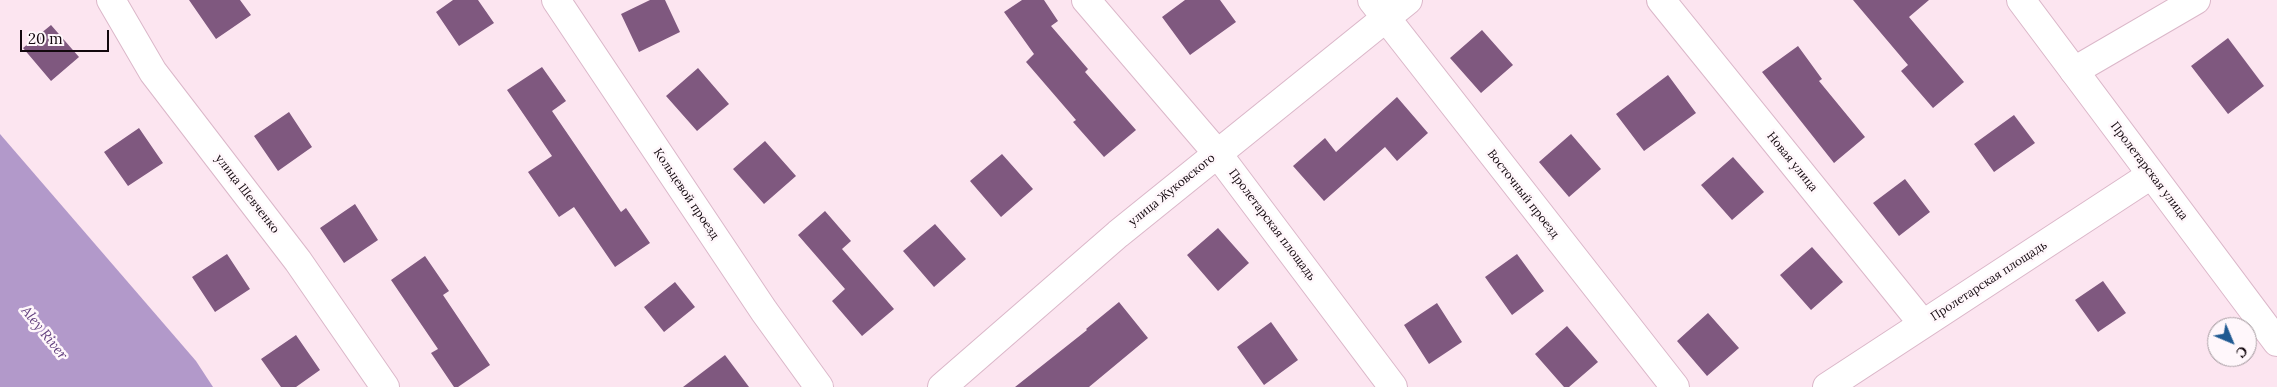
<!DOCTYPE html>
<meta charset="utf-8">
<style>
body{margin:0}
#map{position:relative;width:2277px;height:387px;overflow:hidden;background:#fce5f0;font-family:Lora,serif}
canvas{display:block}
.north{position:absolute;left:2207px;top:317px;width:50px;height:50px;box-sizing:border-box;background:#fff7fb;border:1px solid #a1979c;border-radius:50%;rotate:135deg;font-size:14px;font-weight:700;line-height:20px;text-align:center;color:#13080e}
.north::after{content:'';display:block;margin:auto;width:18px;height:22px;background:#1f5991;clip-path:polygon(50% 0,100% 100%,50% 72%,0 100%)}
.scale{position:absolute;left:20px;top:30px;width:89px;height:22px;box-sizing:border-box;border:2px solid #13080e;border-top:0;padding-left:6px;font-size:15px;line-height:18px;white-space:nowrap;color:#13080e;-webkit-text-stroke:4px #fff7fb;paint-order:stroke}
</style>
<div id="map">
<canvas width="2277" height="387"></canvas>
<div class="north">С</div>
<div class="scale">20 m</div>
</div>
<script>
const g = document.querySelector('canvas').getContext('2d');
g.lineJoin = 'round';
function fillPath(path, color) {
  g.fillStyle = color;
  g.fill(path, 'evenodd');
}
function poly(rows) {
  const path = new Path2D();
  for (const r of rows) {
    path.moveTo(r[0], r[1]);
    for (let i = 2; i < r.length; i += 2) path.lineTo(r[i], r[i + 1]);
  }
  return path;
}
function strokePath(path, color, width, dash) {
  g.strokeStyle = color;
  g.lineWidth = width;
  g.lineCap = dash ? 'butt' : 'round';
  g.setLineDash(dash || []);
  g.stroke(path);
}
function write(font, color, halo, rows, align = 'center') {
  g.font = font + ' Lora,serif';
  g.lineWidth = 5;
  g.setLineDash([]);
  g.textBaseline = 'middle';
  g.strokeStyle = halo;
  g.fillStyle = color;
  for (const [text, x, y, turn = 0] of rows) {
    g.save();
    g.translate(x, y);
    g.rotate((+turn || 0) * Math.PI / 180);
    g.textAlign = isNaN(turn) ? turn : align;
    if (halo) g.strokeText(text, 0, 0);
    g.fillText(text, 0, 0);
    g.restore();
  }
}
fillPath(poly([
 [0,134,196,361,213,387,0,387]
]), '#b299ca');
fillPath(poly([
 [189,0,240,0,251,15,216,39],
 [453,0,478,0,494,23,459,46,436,12],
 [650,0,665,0,680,32,639,52,621,14],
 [1022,0,1044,0,1058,21,1051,26,1088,69,1085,72,1136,130,1104,157,1073,122,1076,120,1026,62,1034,54,1004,12],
 [1185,0,1220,0,1236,22,1190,55,1162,17],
 [1853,0,1929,0,1909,17,1964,82,1933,108,1901,71,1908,65],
 [51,25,79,57,51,81,23,48],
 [1482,30,1513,65,1481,93,1450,58],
 [2228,38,2264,86,2228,114,2191,66],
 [1798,46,1822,79,1819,81,1865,137,1834,163,1762,72],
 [542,67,566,101,552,111,621,212,626,208,650,243,615,267,574,207,559,217,528,172,552,156,507,90],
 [698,68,729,104,697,131,666,96],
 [1668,75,1696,113,1644,151,1616,114],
 [1397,97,1428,133,1397,161,1385,147,1324,201,1293,166,1325,138,1336,152],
 [289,112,312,147,278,171,254,136],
 [2014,115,2035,143,1994,172,1974,144],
 [139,128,163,163,128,186,104,152],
 [1571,134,1601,169,1569,197,1539,162],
 [765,141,796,176,764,204,733,169],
 [1002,154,1033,189,1001,217,970,181],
 [1733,157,1764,192,1732,220,1701,185],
 [1905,179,1930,212,1899,236,1873,203],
 [355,204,378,240,344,263,320,228],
 [825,211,851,241,842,249,894,309,862,336,832,301,845,289,798,235],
 [935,224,966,259,934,287,903,251],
 [1218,228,1249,263,1218,291,1187,255],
 [1812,247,1843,282,1811,310,1780,275],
 [227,254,250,289,215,312,192,277],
 [1517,254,1544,291,1512,315,1485,277],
 [425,256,449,291,443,295,490,365,458,387,454,387,431,353,438,349,391,280],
 [2103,281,2126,313,2098,332,2075,300],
 [675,282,695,307,664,332,644,307],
 [1119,302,1148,338,1089,387,1015,387,1087,330,1086,329],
 [1437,303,1462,342,1429,364,1404,325],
 [1708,313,1739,348,1707,376,1677,341],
 [1271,322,1298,360,1264,385,1237,347],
 [1567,326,1598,362,1569,387,1564,387,1535,354],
 [296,335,320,370,296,387,281,387,261,359],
 [725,355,749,387,683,387]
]), '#7f587f');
const minor = poly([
 [111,0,153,72,298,261,385,387],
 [556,0,764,311,819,387],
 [1086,0,1217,153,1393,387],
 [1372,0,1675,387],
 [1661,0,1923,324],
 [2074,71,2196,0],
 [942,387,1118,234,1408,0],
 [1827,387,2151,175]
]);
const tertiary = poly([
 [2021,0,2277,342]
]);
strokePath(minor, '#dbb7c9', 30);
strokePath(tertiary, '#dbb7c9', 30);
strokePath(minor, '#fff', 28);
strokePath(tertiary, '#fff', 28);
write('12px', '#13080e', '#fff7fb', [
 ["Новая улица",1792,162,51],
 ["Пролетарская улица",2149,171,53],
 ["улица Жуковского",1172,190,-39],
 ["улица Шевченко",247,194,52],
 ["Кольцевой проезд",686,194,56],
 ["Восточный проезд",1523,194,52],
 ["Пролетарская площадь",1272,225,53],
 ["Пролетарская площадь",1989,281,-33]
]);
write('italic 14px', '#63417f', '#fff7fb', [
 ["Aley River",44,333,51]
]);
</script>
